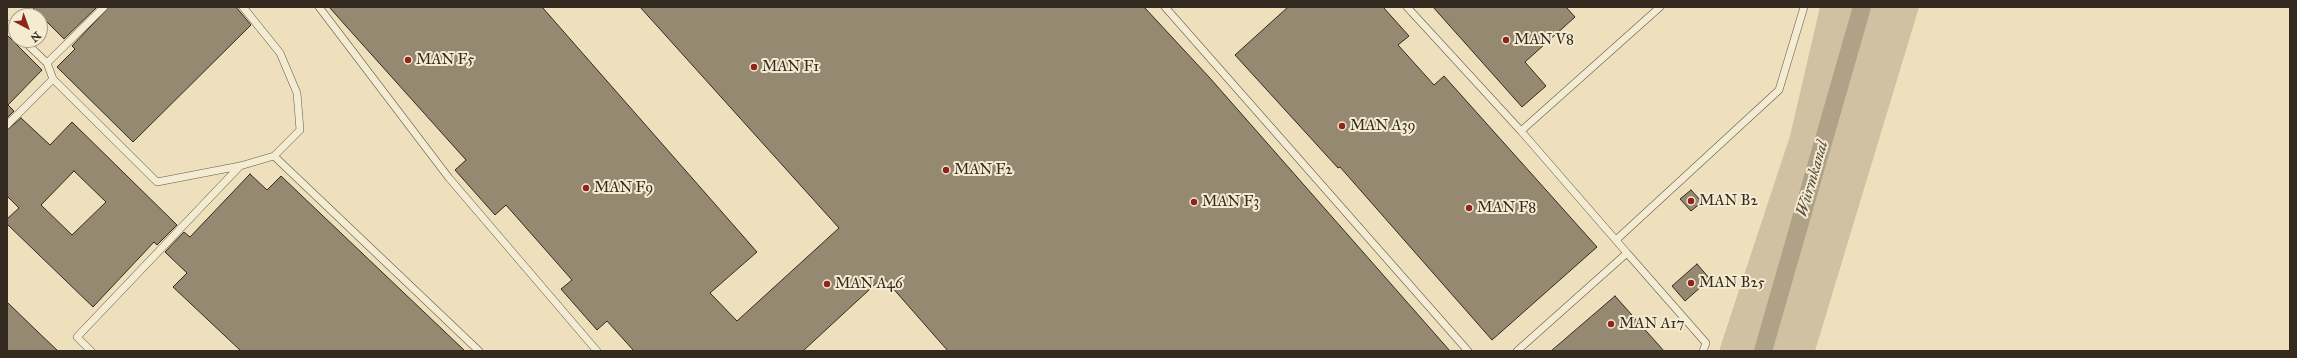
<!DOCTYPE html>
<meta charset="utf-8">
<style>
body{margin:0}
#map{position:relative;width:2297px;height:358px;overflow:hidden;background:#eee0bc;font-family:"IM FELL Great Primer",serif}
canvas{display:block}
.frame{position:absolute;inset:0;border:8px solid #352a1f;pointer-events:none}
.north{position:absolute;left:8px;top:8px;width:40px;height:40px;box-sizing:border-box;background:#f4ebd3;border:1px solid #a89e8b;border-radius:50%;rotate:139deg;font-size:11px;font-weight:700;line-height:16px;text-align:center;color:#352a1f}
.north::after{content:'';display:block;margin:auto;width:14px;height:18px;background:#8f2418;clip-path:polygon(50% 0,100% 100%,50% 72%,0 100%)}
</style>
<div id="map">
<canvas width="2297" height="358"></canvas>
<div class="frame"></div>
<div class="north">N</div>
</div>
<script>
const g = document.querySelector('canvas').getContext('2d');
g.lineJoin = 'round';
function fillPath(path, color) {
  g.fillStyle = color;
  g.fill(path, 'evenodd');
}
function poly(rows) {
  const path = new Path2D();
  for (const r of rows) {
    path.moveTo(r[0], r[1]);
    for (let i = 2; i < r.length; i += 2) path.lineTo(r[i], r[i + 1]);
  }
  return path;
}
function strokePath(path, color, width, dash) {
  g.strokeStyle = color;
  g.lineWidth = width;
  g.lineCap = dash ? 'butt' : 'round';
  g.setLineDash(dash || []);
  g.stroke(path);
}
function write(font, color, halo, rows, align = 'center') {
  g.font = font + ' "IM FELL Great Primer",serif';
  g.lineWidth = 4;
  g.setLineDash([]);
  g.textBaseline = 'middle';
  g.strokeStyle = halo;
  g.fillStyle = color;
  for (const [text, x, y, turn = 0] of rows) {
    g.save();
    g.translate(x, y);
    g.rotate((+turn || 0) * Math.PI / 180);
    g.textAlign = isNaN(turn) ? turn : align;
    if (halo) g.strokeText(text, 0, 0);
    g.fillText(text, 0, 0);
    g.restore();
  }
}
fillPath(poly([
 [1820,7,1919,7,1815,351,1719,351,1790,136]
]), '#cfc1a1');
strokePath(poly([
 [1763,351,1862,7]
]), '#afa287', 18);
const building = poly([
 [32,7,97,7,64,39,32,7],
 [109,7,236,7,251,25,133,142,57,67,75,49,72,46,109,7],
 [329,7,542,7,757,252,710,293,737,321,839,228,640,7,1144,7,1209,77,1450,351,948,351,883,277,803,351,634,351,607,321,597,330,561,289,572,280,506,205,495,215,455,170,466,160,329,7],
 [1288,7,1383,7,1409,36,1398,45,1434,85,1444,76,1597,247,1492,340,1340,167,1338,168,1235,55,1288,7],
 [1433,7,1566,7,1575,17,1525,62,1546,86,1522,107,1433,7],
 [7,35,42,70,8,105,14,111,7,118,7,35],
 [21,118,50,145,72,122,177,225,157,245,154,242,93,307,7,224,7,219,19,208,7,196,7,130,21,118],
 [74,171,106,202,72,235,41,205,74,171],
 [250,174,267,190,281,176,465,351,241,351,173,287,187,273,165,252,184,232,190,237,250,174],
 [1691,190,1702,202,1691,211,1680,199,1691,190],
 [1697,264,1710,279,1685,301,1672,286,1697,264],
 [1615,296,1664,351,1551,351,1615,296],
 [7,302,38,332,58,351,7,351,7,302]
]);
fillPath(building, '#958971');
strokePath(building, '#352a1f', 1);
const lane = poly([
 [243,7,280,53,297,93,300,130,274,156],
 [319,7,449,178,597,351],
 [1165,7,1468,351],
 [1407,7,1521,131],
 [7,24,16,33],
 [23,40,47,63,53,79,157,182,240,166,274,156,479,351],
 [47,63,104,7],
 [7,125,53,79],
 [1616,240,1779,90,1804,7],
 [1627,253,1706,343,1703,351],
 [91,351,77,337,240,166],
 [1517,351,1627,253,1521,131,1660,7]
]);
strokePath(lane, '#635846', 8);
strokePath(lane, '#f4ebd3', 7);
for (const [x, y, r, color] of [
 [1506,40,4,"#8f2418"],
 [408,60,4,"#8f2418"],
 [754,67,4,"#8f2418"],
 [1342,126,4,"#8f2418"],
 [946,170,4,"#8f2418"],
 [586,188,4,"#8f2418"],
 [1691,201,4,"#8f2418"],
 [1194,202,4,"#8f2418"],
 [1469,208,4,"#8f2418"],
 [1691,283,4,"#8f2418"],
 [827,284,4,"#8f2418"],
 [1611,324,4,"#8f2418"]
]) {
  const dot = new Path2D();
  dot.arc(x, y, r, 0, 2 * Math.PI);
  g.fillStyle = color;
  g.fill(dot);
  strokePath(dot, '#f4ebd3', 1.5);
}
write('15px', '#352a1f', '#f4ebd3', [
 ["MAN V8",1514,40],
 ["MAN F5",416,60],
 ["MAN F1",762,67],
 ["MAN A39",1350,126],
 ["MAN F2",954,170],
 ["MAN F9",594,188],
 ["MAN B2",1699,201],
 ["MAN F3",1202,202],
 ["MAN F8",1477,208],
 ["MAN B25",1699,283],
 ["MAN A46",835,284],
 ["MAN A17",1619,324]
], 'left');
write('italic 16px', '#5a4e3e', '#f4ebd3', [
 ["Würmkanal",1813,179,-74]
]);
</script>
